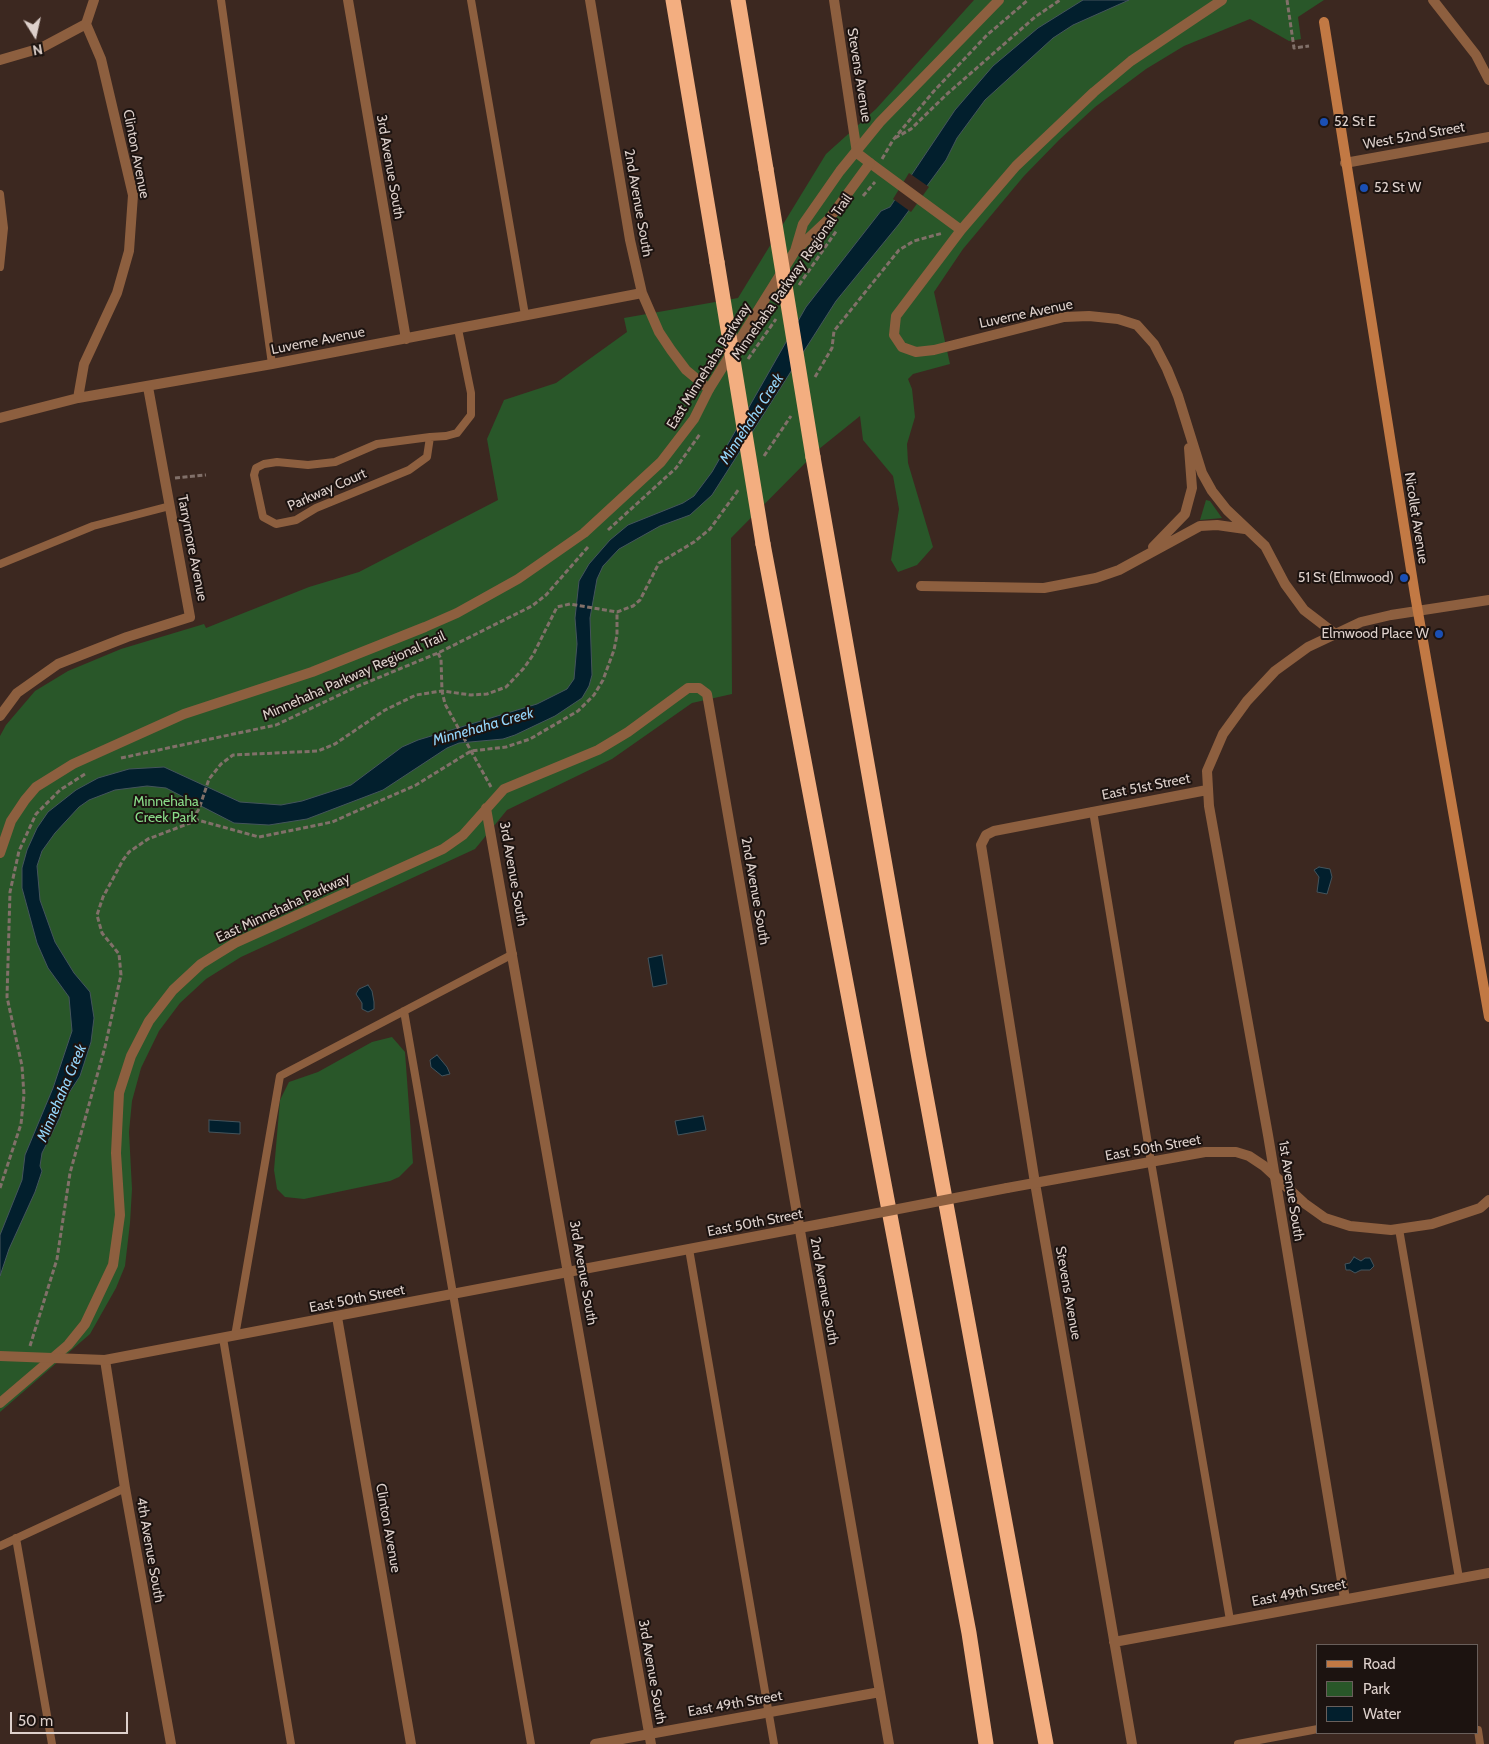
<!DOCTYPE html>
<style>
body{margin:0}
#map{position:relative;width:1489px;height:1744px;overflow:hidden;background:#3c2820;font-family:Cabin,sans-serif}
canvas{display:block}
.legend{position:absolute;left:1316px;top:1644px;width:162px;height:90px;box-sizing:border-box;background:#1c1310;border:1px solid #695f5b;margin:0;padding:6px 9px;list-style:none;font-size:15px;color:#ddd0cb}
.legend li{display:flex;align-items:center;gap:10px;height:25px}
.legend b{width:25px;border:1px solid #695f5b}
.north{position:absolute;left:10px;top:10px;width:50px;height:50px;-webkit-text-stroke:4px #1c1310;paint-order:stroke;rotate:170deg;font-size:14px;font-weight:700;line-height:20px;text-align:center;color:#ddd0cb}
.north::after{content:'';display:block;margin:auto;width:18px;height:22px;background:#ddd0cb;clip-path:polygon(50% 0,100% 100%,50% 72%,0 100%)}
.scale{position:absolute;left:10px;top:1712px;width:118px;height:22px;box-sizing:border-box;border:2px solid #ddd0cb;border-top:0;padding-left:6px;font-size:15px;line-height:18px;white-space:nowrap;color:#ddd0cb;-webkit-text-stroke:4px #1c1310;paint-order:stroke}
</style>
<div id="map">
<canvas width="1489" height="1744"></canvas>
<ul class="legend">
<li><b style="height:6px;background:#c27944"></b>Road</li>
<li><b style="height:14px;background:#295729"></b>Park</li>
<li><b style="height:14px;background:#021f2d"></b>Water</li>
</ul>
<div class="north">N</div>
<div class="scale">50 m</div>
</div>
<script>
const g = document.querySelector('canvas').getContext('2d');
g.lineJoin = 'round';
function fillPath(path, color) {
  g.fillStyle = color;
  g.fill(path, 'evenodd');
}
function poly(rows) {
  const path = new Path2D();
  for (const r of rows) {
    path.moveTo(r[0], r[1]);
    for (let i = 2; i < r.length; i += 2) path.lineTo(r[i], r[i + 1]);
  }
  return path;
}
function strokePath(path, color, width, dash) {
  g.strokeStyle = color;
  g.lineWidth = width;
  g.lineCap = dash ? 'butt' : 'round';
  g.setLineDash(dash || []);
  g.stroke(path);
}
function write(font, color, halo, rows, align = 'center') {
  g.font = font + ' Cabin,sans-serif';
  g.lineWidth = 4;
  g.setLineDash([]);
  g.textBaseline = 'middle';
  g.strokeStyle = halo;
  g.fillStyle = color;
  for (const [text, x, y, turn = 0] of rows) {
    g.save();
    g.translate(x, y);
    g.rotate((+turn || 0) * Math.PI / 180);
    g.textAlign = isNaN(turn) ? turn : align;
    if (halo) g.strokeText(text, 0, 0);
    g.fillText(text, 0, 0);
    g.restore();
  }
}
fillPath(poly([
 [974,0,1324,0,1298,17,1301,39,1289,41,1250,19,1184,46,1146,69,1095,107,1059,140,1024,176,963,249,934,292,950,364,913,374,908,379,912,389,915,417,907,444,908,463,933,547,917,565,898,572,891,560,899,509,893,476,863,440,860,416,819,449,731,538,732,694,692,703,612,759,507,810,475,849,241,957,206,979,180,1003,159,1031,141,1068,132,1101,129,1132,132,1189,130,1223,125,1266,116,1288,90,1334,0,1412,0,736,6,725,35,691,68,671,121,649,204,624,206,628,309,587,359,572,498,500,487,439,504,400,556,383,627,332,624,318,738,298,826,154,876,109],
 [1206,500,1210,501,1222,518,1200,520],
 [392,1037,405,1052,413,1163,399,1177,390,1181,304,1199,285,1197,277,1189,274,1170,280,1100,289,1082,318,1072,372,1042]
]), '#295729');
const water = poly([
 [1083,0,1129,0,1073,25,1053,38,985,100,957,138,946,160,899,224,836,301,712,495,690,515,660,526,619,549,603,566,597,579,590,618,592,675,589,686,582,698,555,716,515,735,503,739,459,743,447,748,383,790,307,819,269,825,234,823,166,788,147,786,115,790,89,800,79,807,55,833,42,851,37,866,40,900,55,942,74,973,90,992,94,1018,91,1042,80,1076,65,1099,60,1117,42,1153,40,1166,42,1171,35,1192,9,1249,0,1276,0,1235,22,1180,25,1155,53,1088,72,1031,69,997,48,968,37,943,22,888,22,868,27,850,37,828,48,812,76,790,98,778,129,769,147,768,164,767,240,802,281,805,302,801,351,785,402,747,418,740,537,704,567,689,574,679,577,644,575,618,579,581,589,564,610,540,628,525,683,503,694,496,712,472,806,307,881,211,890,207,955,110,993,66,1038,28,1083,0],
 [1319,867,1330,869,1332,877,1327,894,1317,892,1319,877,1314,870,1319,867],
 [662,955,667,984,653,987,648,958,662,955],
 [368,985,372,991,374,1002,374,1009,368,1012,362,1009,362,1003,356,994,359,989,368,985],
 [437,1055,447,1067,450,1074,442,1076,431,1067,430,1060,437,1055],
 [703,1116,706,1130,678,1135,675,1121,703,1116],
 [209,1120,240,1122,240,1134,209,1132,209,1120],
 [1354,1257,1361,1261,1365,1258,1370,1258,1374,1266,1370,1270,1361,1270,1355,1273,1350,1270,1346,1270,1345,1264,1350,1263,1354,1257]
]);
fillPath(water, '#021f2d');
strokePath(water, '#44545c', 1);
fillPath(poly([
 [909,173,929,187,911,212,893,199]
]), '#3c2820');
strokePath(poly([
 [1287,0,1294,48,1309,46],
 [895,138,911,129,947,94,1035,17,1060,0],
 [882,159,893,140,934,91,987,35,1028,0],
 [863,196,875,182],
 [799,285,837,230],
 [748,359,776,319],
 [815,377,832,348,834,331,899,250,914,241,943,233],
 [764,456,791,416],
 [175,478,206,475],
 [608,530,676,468,700,434],
 [438,653,441,659,442,691,445,704,491,787],
 [121,758,276,725,356,687,438,653,532,606,546,595,588,547],
 [194,819,259,837,332,822,416,785,471,751,506,747,530,739,578,711,594,695,603,680,614,650,617,635,617,612],
 [0,1188,21,1124,24,1095,22,1066,7,997,10,892,19,851,36,814,60,790,85,774],
 [30,1346,57,1259,70,1173,105,1047,121,975,119,954,102,933,97,915,103,897,123,860,129,852,148,839,190,823,199,809,209,779,221,764,233,755,318,751,335,744,385,710,416,695,442,691,471,695,487,694,506,687,524,668,533,655,557,607,570,604,617,612,633,606,640,600,659,563,694,542,710,529,739,489]
]), '#817069', 3, [5, 2.5]);
strokePath(poly([
 [221,0,272,364],
 [471,0,525,315],
 [0,194,4,228,0,267],
 [430,437,427,457,409,470,316,508,296,520,276,524,263,517,254,475,256,468,264,464,277,462,308,465,335,462,377,444,430,437,446,436,457,433,471,415,471,393,458,329],
 [0,564,93,526,170,506],
 [1093,811,1151,1162,1230,1620],
 [404,1011,531,1744],
 [1399,1229,1459,1578],
 [689,1249,774,1744],
 [235,1336,280,1076,513,954],
 [223,1338,291,1744],
 [16,1538,52,1744],
 [0,1546,125,1488],
 [1478,1730,1480,1744],
 [1238,1744,1318,1729]
]), '#8d5f3f', 8);
strokePath(poly([
 [348,0,406,339],
 [590,0,630,240,642,293,659,332,671,350,686,370,709,389],
 [834,0,857,153],
 [1222,0,1131,61,1094,92,1016,166,961,230,896,316,894,335,902,347,916,352,934,350,1064,317,1089,316,1118,319,1137,325,1154,344,1167,369,1178,396,1202,473,1212,491,1227,510,1265,546,1285,584,1304,610,1334,633],
 [1433,0,1476,55,1489,80],
 [0,60,41,48,86,24],
 [870,163,961,230],
 [1345,163,1489,137],
 [78,398,84,364,117,293,129,251,133,195,101,59,86,24,94,0],
 [0,418,78,398,272,364,642,293],
 [1153,547,1185,514,1192,488,1189,448],
 [921,586,1044,588,1096,578,1119,570,1200,526,1217,525,1245,529],
 [0,716,17,693,58,664,127,637,190,617,148,387],
 [486,808,651,1744],
 [337,1317,411,1744],
 [105,1360,125,1488,171,1744],
 [0,1403,68,1345,85,1324,113,1265,120,1215,116,1153,119,1093,131,1056,149,1021,173,990,201,964,235,943,443,849,463,835,504,789,598,750,628,732,688,688,699,688,707,694,889,1744],
 [1345,1599,1268,1135,1209,806,1207,771,1223,734,1247,701,1275,671,1308,647,1361,622,1391,615,1489,600],
 [1114,1642,1489,1573],
 [595,1744,880,1692],
 [1132,1744,1035,1183,981,845,986,835,994,831,1207,790]
]), '#8d5f3f', 10);
strokePath(poly([
 [795,251,803,224,840,171,880,122,999,0],
 [0,853,11,821,25,800,36,787,73,764,184,714,312,672,425,627,457,613,518,579,584,533,661,462,694,419,709,389,795,251,829,219,870,163,857,153],
 [1007,1188,1205,1152,1236,1152,1249,1156,1264,1166,1304,1203,1325,1218,1350,1226,1391,1230,1432,1224,1480,1208,1489,1200],
 [0,1356,105,1360,831,1222]
]), '#8d5f3f', 10);
strokePath(poly([
 [1324,22,1415,595,1489,1017]
]), '#c27944', 10);
strokePath(poly([
 [673,0,717,262],
 [738,0,766,169],
 [813,457,919,1058,1046,1744],
 [763,544,969,1633,986,1744]
]), '#f3ae80', 15);
strokePath(poly([
 [831,1222,1007,1188]
]), '#8d5f3f', 10);
strokePath(poly([
 [766,169,813,457],
 [717,262,763,544]
]), '#f3ae80', 15);
for (const [x, y, r, color] of [
 [1324,122,5,"#1a4fb4"],
 [1364,188,5,"#1a4fb4"],
 [1404,578,5,"#1a4fb4"],
 [1439,634,5,"#1a4fb4"]
]) {
  const dot = new Path2D();
  dot.arc(x, y, r, 0, 2 * Math.PI);
  g.fillStyle = color;
  g.fill(dot);
  strokePath(dot, '#1c1310', 2);
}
write('14px', '#ddd0cb', '#1c1310', [
 ["Stevens Avenue",859,75,81],
 ["West 52nd Street",1414,136,-10],
 ["Clinton Avenue",136,154,79],
 ["3rd Avenue South",390,167,80],
 ["2nd Avenue South",638,203,80],
 ["Minnehaha Parkway Regional Trail",792,277,-55],
 ["Luverne Avenue",1026,314,-12],
 ["Luverne Avenue",318,341,-11],
 ["East Minnehaha Parkway",709,366,-58],
 ["Parkway Court",327,490,-24],
 ["Nicollet Avenue",1416,518,81],
 ["Tarrymore Avenue",192,548,79],
 ["Minnehaha Parkway Regional Trail",354,676,-24],
 ["East 51st Street",1146,787,-11],
 ["3rd Avenue South",513,874,80],
 ["2nd Avenue South",755,891,80],
 ["East Minnehaha Parkway",283,908,-25],
 ["East 50th Street",1153,1148,-10],
 ["1st Avenue South",1291,1191,81],
 ["East 50th Street",755,1223,-11],
 ["3rd Avenue South",583,1273,80],
 ["2nd Avenue South",824,1291,80],
 ["Stevens Avenue",1068,1293,80],
 ["East 50th Street",357,1299,-11],
 ["Clinton Avenue",388,1528,80],
 ["4th Avenue South",150,1550,80],
 ["East 49th Street",1299,1593,-11],
 ["3rd Avenue South",652,1672,80],
 ["East 49th Street",735,1704,-10]
]);
write('14px', '#ddd0cb', '#1c1310', [
 ["52 St E",1334,122],
 ["52 St W",1374,188],
 ["51 St (Elmwood)",1394,578,"right"],
 ["Elmwood Place W",1429,634,"right"]
], 'left');
write('14px', '#89db88', '#1c1310', [
 ["Minnehaha",166,802],
 ["Creek Park",166,818]
]);
write('italic 15px', '#93d4f9', '#1c1310', [
 ["Minnehaha Creek",752,419,-57],
 ["Minnehaha Creek",483,727,-16],
 ["Minnehaha Creek",62,1093,-67]
]);
</script>
